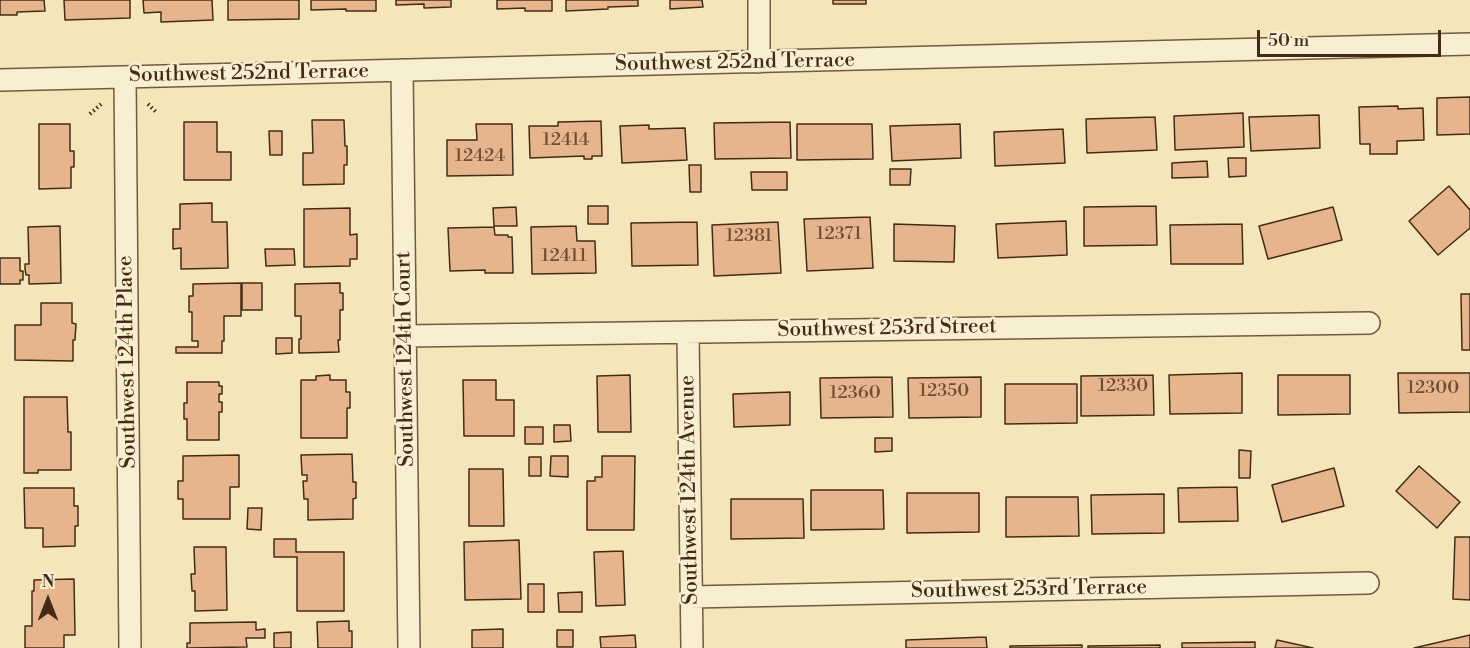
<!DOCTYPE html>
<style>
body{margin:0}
#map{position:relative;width:1470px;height:648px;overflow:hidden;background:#f4e6b9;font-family:"Libre Bodoni",serif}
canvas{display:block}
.north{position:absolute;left:18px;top:570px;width:60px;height:60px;-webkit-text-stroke:4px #f8efd2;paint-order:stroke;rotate:0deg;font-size:16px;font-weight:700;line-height:24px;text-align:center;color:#452b16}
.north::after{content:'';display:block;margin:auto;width:21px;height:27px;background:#452b16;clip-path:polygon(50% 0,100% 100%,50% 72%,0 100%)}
.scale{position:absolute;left:1257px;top:30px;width:184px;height:27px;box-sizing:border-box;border:3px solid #452b16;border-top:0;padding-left:8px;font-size:18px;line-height:21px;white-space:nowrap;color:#452b16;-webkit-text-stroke:4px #f8efd2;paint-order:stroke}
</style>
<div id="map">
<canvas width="1470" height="648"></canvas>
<div class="north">N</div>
<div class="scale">50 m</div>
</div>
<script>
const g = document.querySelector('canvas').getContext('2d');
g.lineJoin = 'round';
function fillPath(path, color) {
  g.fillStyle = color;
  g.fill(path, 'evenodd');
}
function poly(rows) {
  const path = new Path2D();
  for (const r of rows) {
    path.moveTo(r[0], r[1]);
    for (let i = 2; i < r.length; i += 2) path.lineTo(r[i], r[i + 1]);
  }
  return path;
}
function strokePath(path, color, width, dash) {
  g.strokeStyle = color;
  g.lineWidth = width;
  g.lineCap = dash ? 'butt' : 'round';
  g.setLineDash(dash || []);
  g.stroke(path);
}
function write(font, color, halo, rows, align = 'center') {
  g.font = font + ' "Libre Bodoni",serif';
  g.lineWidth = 5;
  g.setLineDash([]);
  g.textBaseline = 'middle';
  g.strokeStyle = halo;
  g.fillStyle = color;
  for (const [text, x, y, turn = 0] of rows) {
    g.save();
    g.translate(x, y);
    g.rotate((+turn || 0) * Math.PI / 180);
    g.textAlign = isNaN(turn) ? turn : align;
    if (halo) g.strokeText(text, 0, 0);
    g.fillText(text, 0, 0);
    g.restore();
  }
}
const building = poly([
 [0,0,44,0,45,11,17,12,17,15,0,15,0,0],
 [64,0,130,0,130,18,65,20,64,0],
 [143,0,212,0,213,20,161,22,161,12,144,13,143,0],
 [228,0,299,0,299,19,228,20,228,0],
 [311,0,376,0,376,11,346,11,346,9,311,10,311,0],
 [396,0,451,0,451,7,424,8,424,4,396,5,396,0],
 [497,0,552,0,552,11,525,11,525,8,497,9,497,0],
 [566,0,638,0,638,6,608,7,608,9,566,11,566,0],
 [670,0,702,0,703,7,670,9,670,0],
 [833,0,866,0,866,4,833,4,833,0],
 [1470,97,1470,134,1437,135,1437,98,1470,97],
 [1398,106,1398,109,1423,108,1424,140,1397,141,1397,154,1370,154,1370,144,1360,144,1359,107,1398,106],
 [1243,113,1244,147,1175,150,1174,116,1243,113],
 [1319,115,1320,148,1251,151,1249,117,1319,115],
 [1155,117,1157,150,1087,153,1086,119,1155,117],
 [312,120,344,120,345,146,347,146,347,165,344,165,344,184,303,185,303,153,313,153,312,120],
 [601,121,602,156,592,156,592,159,584,159,584,156,530,158,529,126,558,126,558,122,601,121],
 [184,122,217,122,217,152,231,152,231,180,184,180,184,122],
 [790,122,791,158,715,159,714,123,790,122],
 [39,124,70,124,70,151,74,151,74,167,71,167,71,188,39,189,39,124],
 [476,124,512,124,513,175,447,176,447,140,477,140,476,124],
 [797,124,872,124,873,159,797,160,797,124],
 [960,124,961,158,892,161,890,126,960,124],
 [649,125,649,129,685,128,687,160,622,163,620,126,649,125],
 [1063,129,1065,163,995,166,994,132,1063,129],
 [269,131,282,131,282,155,270,155,269,131],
 [1228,158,1246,158,1246,176,1229,177,1228,158],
 [1207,161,1208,177,1172,178,1172,163,1207,161],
 [689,165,701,165,701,192,690,192,689,165],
 [890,169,911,169,910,185,890,185,890,169],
 [751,172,787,172,787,190,752,190,751,172],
 [1449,186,1470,210,1470,228,1438,255,1409,221,1449,186],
 [212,203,212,222,227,222,228,268,181,269,181,248,173,249,173,229,180,229,180,204,212,203],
 [588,206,608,206,608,224,588,224,588,206],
 [1156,206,1157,245,1084,246,1084,207,1156,206],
 [516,207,517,226,494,226,493,208,516,207],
 [1333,207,1342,240,1268,259,1259,226,1333,207],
 [350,208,350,235,357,234,357,259,350,259,350,266,304,267,304,209,350,208],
 [870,217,873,268,807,271,804,219,870,217],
 [1066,221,1067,255,998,258,996,224,1066,221],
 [697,222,698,265,632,266,631,223,697,222],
 [778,222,781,273,714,276,712,225,778,222],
 [894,224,955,226,954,262,894,261,894,224],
 [1242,224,1243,264,1171,264,1170,225,1242,224],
 [60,226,61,283,29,284,29,275,26,275,25,269,25,264,29,264,28,227,60,226],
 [576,226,577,241,595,241,596,273,532,274,531,227,576,226],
 [494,227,495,235,508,235,508,237,512,237,513,273,485,273,485,270,450,271,448,228,494,227],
 [265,249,294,249,295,265,266,266,265,249],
 [0,258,20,258,20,271,23,271,23,280,20,280,20,284,0,284,0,258],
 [241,283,241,316,224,316,224,341,222,341,222,353,176,353,176,347,198,347,198,341,192,341,192,312,189,312,189,296,193,296,193,284,241,283],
 [242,283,262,283,262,310,242,310,242,283],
 [340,283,340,293,343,293,343,310,340,310,340,340,338,340,339,352,299,353,299,339,301,339,301,316,295,316,295,284,340,283],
 [1461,294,1470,294,1470,350,1462,350,1461,294],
 [41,303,72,303,72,323,76,324,75,340,73,340,73,361,15,360,15,325,41,325,41,303],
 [276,338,292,338,292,353,276,354,276,338],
 [1242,373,1242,413,1170,414,1169,375,1242,373],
 [1398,373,1470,373,1470,412,1399,413,1398,373],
 [330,375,330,380,346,380,346,392,350,392,350,408,347,408,347,438,301,438,301,380,316,380,316,376,330,375],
 [630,375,631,432,598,432,597,376,630,375],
 [1153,375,1154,415,1081,416,1081,376,1153,375],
 [1278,375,1350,375,1350,414,1278,415,1278,375],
 [892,377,893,417,821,418,820,378,892,377],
 [981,377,981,417,909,418,908,378,981,377],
 [463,380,496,380,496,400,514,400,514,436,464,436,463,380],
 [187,382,219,382,219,386,222,386,222,394,219,394,219,402,222,402,222,412,219,412,219,440,187,440,187,419,184,419,184,403,187,403,187,382],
 [1005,384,1077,384,1077,423,1005,424,1005,384],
 [790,392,790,425,734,427,733,394,790,392],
 [24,397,67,397,68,432,71,432,71,470,38,470,38,473,24,473,24,397],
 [554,425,570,425,571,441,554,442,554,425],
 [525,427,543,427,543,444,525,444,525,427],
 [875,438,892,438,892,451,875,452,875,438],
 [1239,450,1251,451,1250,478,1239,478,1239,450],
 [352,454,353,482,356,482,356,498,353,499,353,519,308,520,308,499,304,499,303,481,307,481,307,475,302,475,301,455,352,454],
 [239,455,239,487,230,487,230,519,183,519,183,499,178,499,178,481,183,481,183,456,239,455],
 [551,456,568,456,568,477,550,476,551,456],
 [602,456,635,456,634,530,587,530,587,481,595,481,595,477,602,477,602,456],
 [529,457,541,457,541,476,529,476,529,457],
 [1419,466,1460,502,1437,528,1396,491,1419,466],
 [1334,468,1344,506,1282,522,1272,485,1334,468],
 [469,469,503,469,504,526,469,526,469,469],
 [1237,487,1238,521,1179,522,1178,488,1237,487],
 [24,488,74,488,74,506,78,506,78,526,75,526,75,546,43,547,43,528,25,528,24,488],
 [811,490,883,490,884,529,811,530,811,490],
 [907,493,979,493,979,532,907,533,907,493],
 [1164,494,1164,533,1092,534,1091,495,1164,494],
 [1006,497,1078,497,1079,536,1006,537,1006,497],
 [731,499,803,499,804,538,731,539,731,499],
 [248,508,262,508,261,530,247,529,248,508],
 [1455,537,1470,537,1470,600,1453,599,1455,537],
 [274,539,296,539,296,552,344,552,344,611,297,611,297,557,274,557,274,539],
 [519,540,521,599,465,600,464,542,519,540],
 [194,547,226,547,227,610,195,611,195,591,192,591,191,574,195,574,194,547],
 [623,551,625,605,596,606,594,552,623,551],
 [74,579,75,635,64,635,64,648,25,648,25,626,32,626,32,591,34,591,34,580,74,579],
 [528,584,544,584,544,612,528,612,528,584],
 [582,592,582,612,559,612,558,593,582,592],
 [349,621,349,631,352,631,352,648,318,648,317,622,349,621],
 [256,622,256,630,265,629,265,638,246,638,247,647,187,648,187,643,190,643,190,623,256,622],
 [503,629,503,648,472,648,472,630,503,629],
 [557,630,573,630,573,647,557,647,557,630],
 [291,632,291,648,274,648,274,633,291,632],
 [635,635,636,648,601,648,600,637,635,635],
 [1470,635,1470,648,1414,648,1470,635],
 [986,637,987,648,906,648,906,640,986,637],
 [1277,640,1313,648,1275,648,1277,640],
 [1255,642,1255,648,1182,648,1182,643,1255,642],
 [1082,645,1082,648,1010,648,1010,646,1082,645],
 [1160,645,1160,648,1088,648,1088,646,1160,645]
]);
fillPath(building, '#e6b58e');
strokePath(building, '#452b16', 1.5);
const minor = poly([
 [759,0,759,62],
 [402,70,409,648],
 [125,77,130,648],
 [0,80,1470,44],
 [688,332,692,648],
 [405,336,1369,323],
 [691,597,1368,583]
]);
strokePath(minor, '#715a3f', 24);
strokePath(poly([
 [148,104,157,113],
 [90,114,101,104]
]), '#452b16', 4, [1.5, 3]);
strokePath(minor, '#f8efd2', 21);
write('18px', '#6d4e34', null, [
 ["12414",566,141],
 ["12424",480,157],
 ["12371",839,235],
 ["12381",749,237],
 ["12411",564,257],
 ["12330",1123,387],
 ["12300",1433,389],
 ["12350",944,392],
 ["12360",855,394]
]);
write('21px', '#452b16', '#f8efd2', [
 ["Southwest 252nd Terrace",735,63,-1],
 ["Southwest 252nd Terrace",249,74,-1],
 ["Southwest 253rd Street",887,329,-1],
 ["Southwest 124th Court",406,359,-91],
 ["Southwest 124th Place",128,362,-91],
 ["Southwest 124th Avenue",690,490,-91],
 ["Southwest 253rd Terrace",1029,590,-1]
]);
</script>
